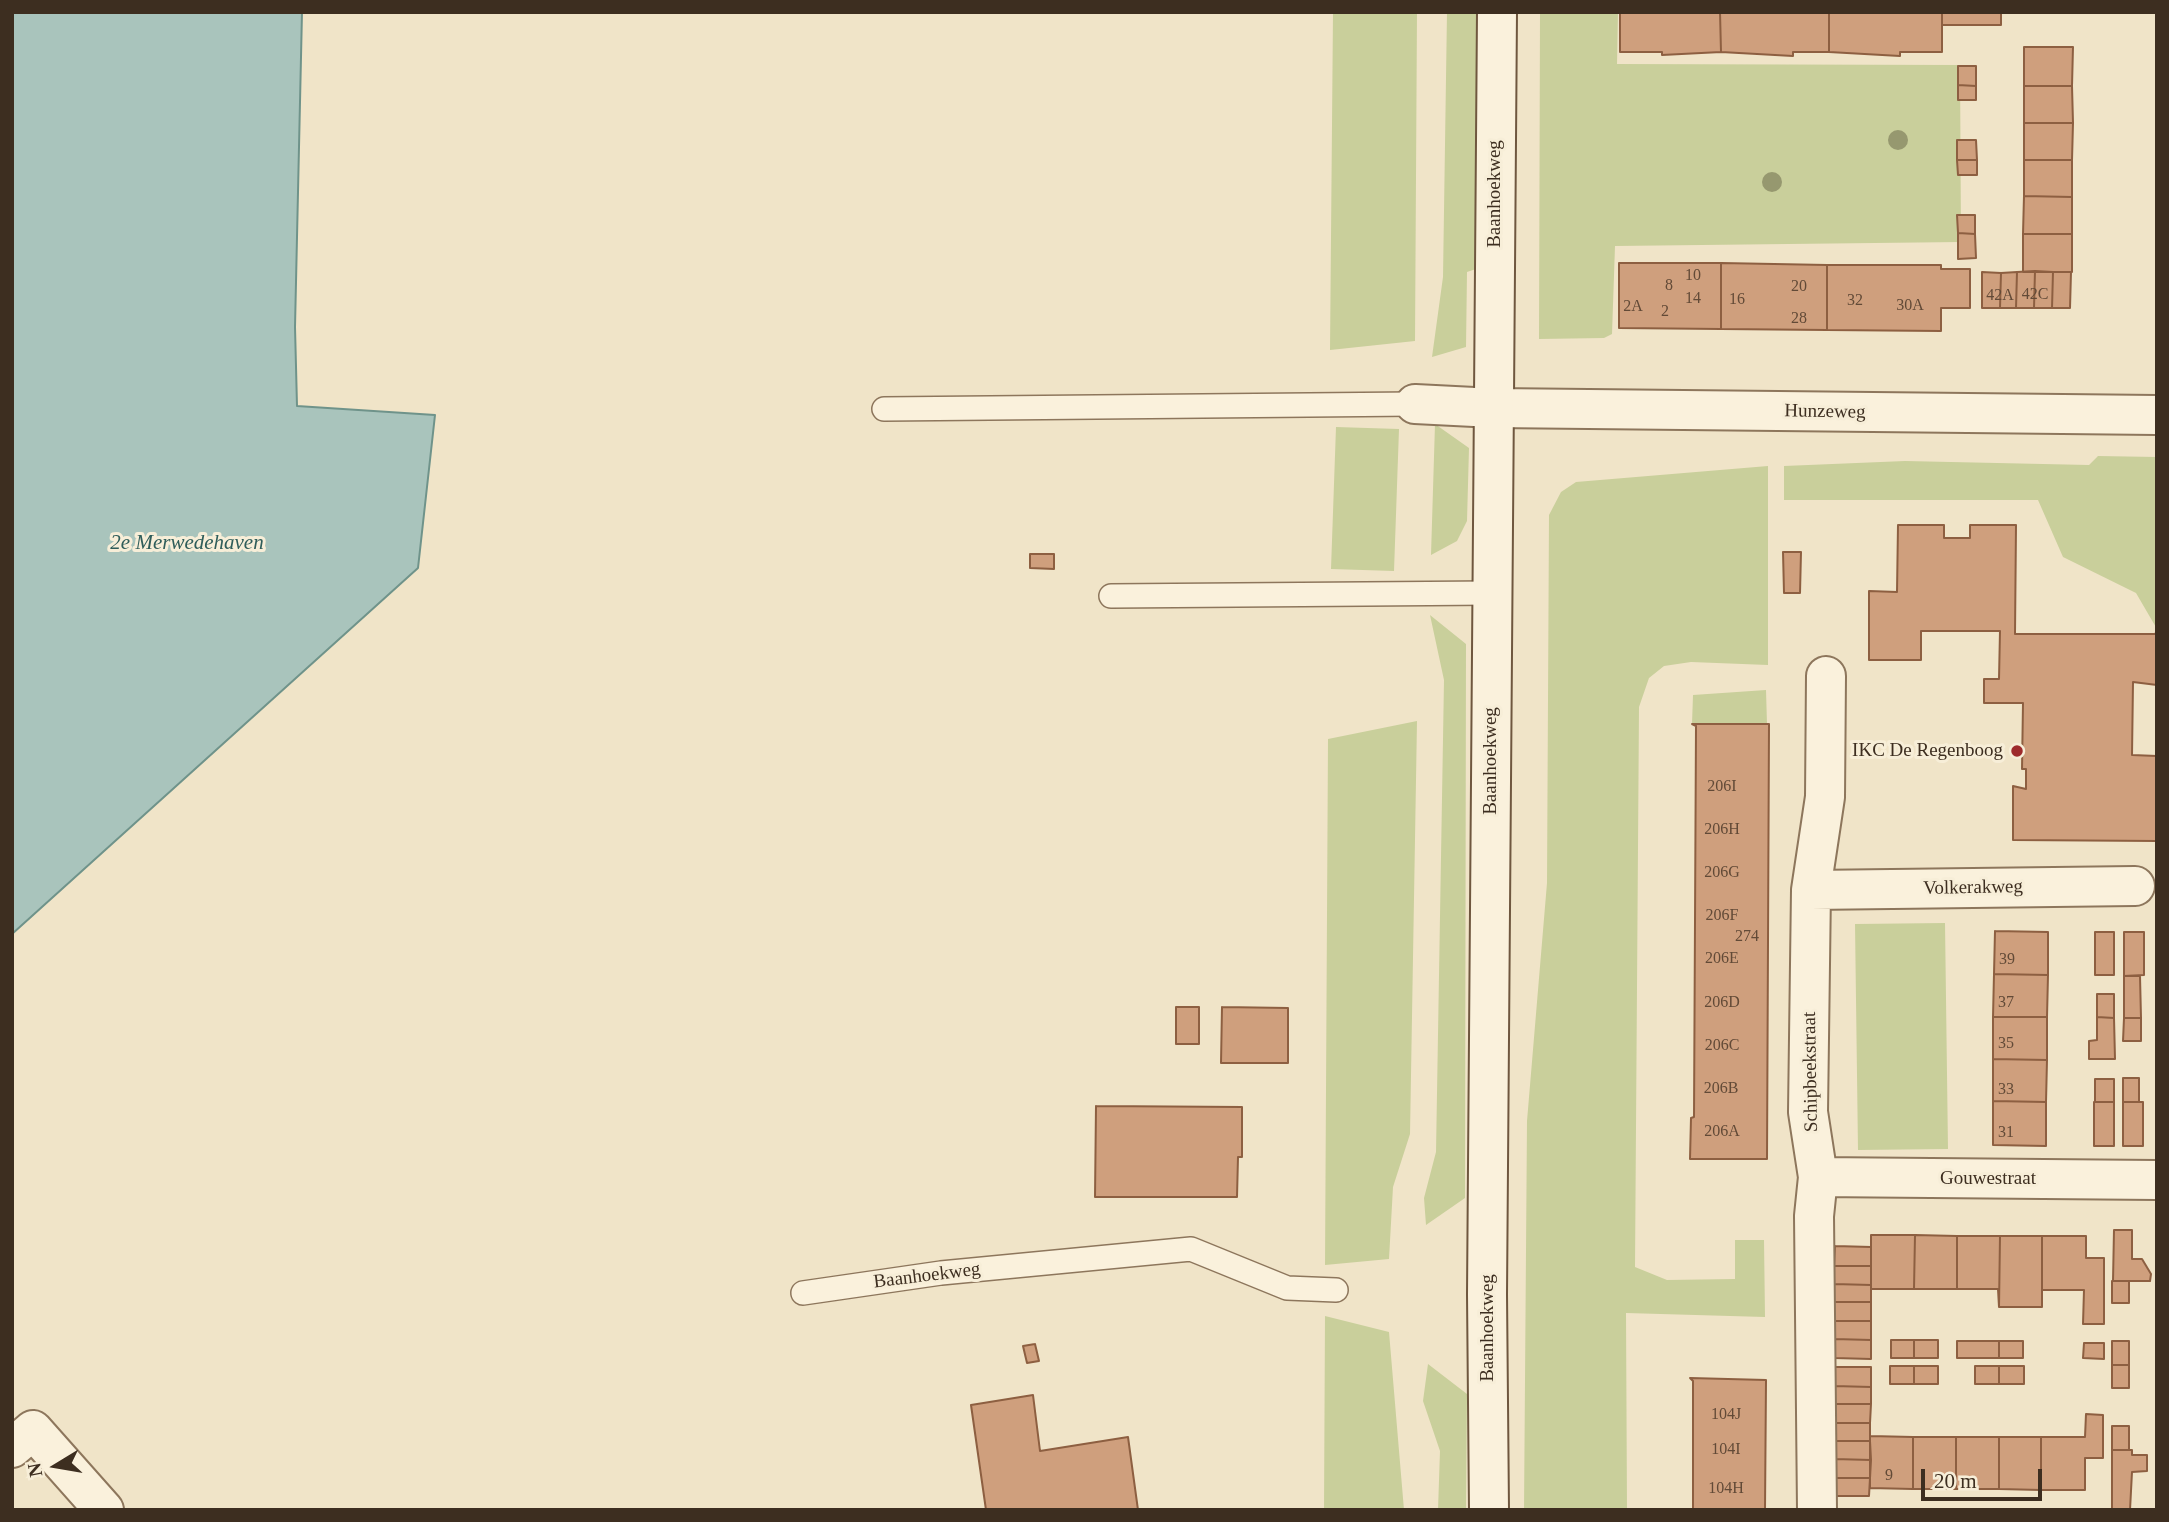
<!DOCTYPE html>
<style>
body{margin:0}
#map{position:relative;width:2169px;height:1522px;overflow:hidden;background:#f0e4c8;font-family:"Times New Roman",serif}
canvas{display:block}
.frame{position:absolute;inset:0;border:14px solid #3d2e20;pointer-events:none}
.north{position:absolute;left:21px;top:1431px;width:70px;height:70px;-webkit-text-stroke:5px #f7eed8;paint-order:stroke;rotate:259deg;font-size:19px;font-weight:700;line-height:28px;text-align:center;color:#3d2e20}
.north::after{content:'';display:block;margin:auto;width:24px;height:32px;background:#3d2e20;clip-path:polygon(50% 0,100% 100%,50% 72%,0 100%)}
.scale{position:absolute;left:1921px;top:1469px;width:121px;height:32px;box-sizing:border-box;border:4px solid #3d2e20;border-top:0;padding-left:9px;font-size:21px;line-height:24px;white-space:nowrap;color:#3d2e20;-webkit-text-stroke:5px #f7eed8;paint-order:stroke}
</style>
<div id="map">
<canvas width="2169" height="1522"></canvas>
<div class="frame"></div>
<div class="north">N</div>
<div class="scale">20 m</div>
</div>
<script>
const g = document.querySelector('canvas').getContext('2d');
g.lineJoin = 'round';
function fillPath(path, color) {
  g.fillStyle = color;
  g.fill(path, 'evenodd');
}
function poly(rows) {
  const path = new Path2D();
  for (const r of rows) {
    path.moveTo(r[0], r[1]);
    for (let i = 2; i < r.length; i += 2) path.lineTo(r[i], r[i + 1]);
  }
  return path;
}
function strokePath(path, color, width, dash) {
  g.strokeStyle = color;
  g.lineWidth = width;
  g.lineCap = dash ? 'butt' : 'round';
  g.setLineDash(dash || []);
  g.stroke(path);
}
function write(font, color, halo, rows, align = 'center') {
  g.font = font + ' "Times New Roman",serif';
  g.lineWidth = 6;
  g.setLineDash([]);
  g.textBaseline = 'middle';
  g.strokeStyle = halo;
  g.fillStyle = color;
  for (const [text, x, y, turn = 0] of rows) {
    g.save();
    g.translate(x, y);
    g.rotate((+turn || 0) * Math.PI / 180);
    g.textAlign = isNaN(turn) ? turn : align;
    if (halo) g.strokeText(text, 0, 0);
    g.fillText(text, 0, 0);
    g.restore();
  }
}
fillPath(poly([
 [1333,12,1417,12,1415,341,1330,350],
 [1447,12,1478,12,1479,268,1467,272,1466,347,1432,357,1443,277],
 [1540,12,1618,12,1617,64,1960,65,1961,242,1615,246,1612,334,1604,338,1539,339],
 [1435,424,1469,448,1467,521,1457,541,1431,555],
 [1336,427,1399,429,1394,571,1331,569],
 [2098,456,2157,457,2157,629,2136,593,2063,557,2038,500,1784,500,1784,466,1905,461,2089,465],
 [1768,466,1768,665,1691,662,1664,666,1649,678,1639,707,1635,1267,1667,1280,1735,1279,1735,1240,1764,1240,1765,1317,1626,1313,1627,1510,1524,1510,1527,1121,1547,883,1549,515,1561,492,1576,482],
 [1430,615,1466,644,1465,1198,1426,1225,1424,1198,1436,1152,1444,680],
 [1766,690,1767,724,1692,724,1693,695],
 [1417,721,1410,1134,1393,1187,1389,1259,1325,1265,1328,739],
 [1945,923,1948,1149,1858,1150,1855,924],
 [1325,1316,1389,1332,1404,1510,1324,1510],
 [1428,1364,1467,1394,1466,1510,1438,1510,1440,1451,1423,1401]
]), '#c9cf9b');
const water = poly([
 [12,12,302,12,295,327,297,406,435,415,418,568,12,934,12,12]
]);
fillPath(water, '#a9c4bc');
strokePath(water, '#6f938a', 2);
const building = poly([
 [1620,12,1720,12,1721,52,1662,55,1662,52,1620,52,1620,12],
 [1720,12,1829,12,1829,52,1793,52,1793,56,1721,52,1720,12],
 [1829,12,1942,12,1942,52,1900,52,1900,56,1829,52,1829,12],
 [1942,12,2001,12,2001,25,1942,25,1942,12],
 [2024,47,2073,47,2072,86,2024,86,2024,47],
 [1958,66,1976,66,1976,86,1958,85,1958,66],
 [1958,85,1976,86,1976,100,1958,100,1958,85],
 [2024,86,2072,86,2073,123,2024,123,2024,86],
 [2024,123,2073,123,2072,160,2024,160,2024,123],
 [1957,140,1976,140,1977,160,1957,160,1957,140],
 [1957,160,1977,160,1977,175,1958,175,1957,160],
 [2024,160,2072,160,2072,197,2024,196,2024,160],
 [2024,196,2072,197,2072,234,2023,234,2024,196],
 [1957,215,1975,215,1975,234,1958,233,1957,215],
 [1958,233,1975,234,1976,258,1958,259,1958,233],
 [2023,234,2072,234,2072,272,2023,272,2023,234],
 [1619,263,1721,263,1721,329,1619,328,1619,263],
 [1721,263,1827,265,1827,330,1721,329,1721,263],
 [1827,265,1941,265,1941,269,1970,269,1970,308,1941,308,1941,331,1827,330,1827,265],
 [2035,271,2053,272,2052,308,2034,308,2035,271],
 [2035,271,2034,308,2016,308,2017,272,2035,271],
 [1982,272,2001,273,2000,308,1982,308,1982,272],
 [2017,272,2016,308,2000,308,2001,273,2017,272],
 [2053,272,2071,272,2070,308,2052,308,2053,272],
 [1898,525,1944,525,1944,538,1970,538,1970,525,2016,525,2015,634,2155,634,2157,631,2157,685,2133,682,2132,755,2157,756,2157,841,2013,840,2013,786,2026,789,2026,769,2022,769,2023,703,1984,703,1984,679,1999,679,2000,631,1921,631,1921,660,1869,660,1869,591,1897,592,1898,525],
 [1783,552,1801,552,1800,593,1784,593,1783,552],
 [1030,554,1054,554,1054,569,1030,568,1030,554],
 [1692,724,1769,724,1767,1159,1690,1159,1691,1118,1694,1117,1696,726,1692,724],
 [1995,931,2048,932,2048,975,1994,974,1995,931],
 [2095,932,2114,932,2114,975,2095,975,2095,932],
 [2124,932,2144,932,2144,975,2124,976,2124,932],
 [1994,974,2048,975,2047,1017,1993,1017,1994,974],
 [2124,976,2140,976,2141,1018,2124,1018,2124,976],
 [2097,994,2114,994,2114,1018,2097,1017,2097,994],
 [1176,1007,1199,1007,1199,1044,1176,1044,1176,1007],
 [1222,1007,1288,1008,1288,1063,1221,1063,1222,1007],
 [1993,1017,2047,1017,2047,1060,1993,1059,1993,1017],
 [2097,1017,2114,1018,2115,1059,2089,1059,2089,1041,2097,1040,2097,1017],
 [2124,1018,2141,1018,2141,1041,2123,1041,2124,1018],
 [1993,1059,2047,1060,2046,1102,1993,1101,1993,1059],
 [2123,1078,2139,1078,2139,1102,2123,1102,2123,1078],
 [2095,1079,2114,1079,2114,1102,2095,1102,2095,1079],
 [1993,1101,2046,1102,2046,1146,1993,1145,1993,1101],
 [2094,1102,2114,1102,2114,1146,2094,1146,2094,1102],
 [2123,1102,2143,1102,2143,1146,2123,1146,2123,1102],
 [1096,1106,1242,1107,1242,1157,1238,1157,1237,1197,1095,1197,1096,1106],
 [2114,1230,2132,1230,2132,1259,2142,1259,2151,1274,2150,1281,2113,1281,2114,1230],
 [1871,1235,1915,1235,1914,1289,1871,1289,1871,1235],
 [1915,1235,1957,1236,1957,1289,1914,1289,1915,1235],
 [1957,1236,2000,1236,1999,1307,1998,1289,1957,1289,1957,1236],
 [2000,1236,2042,1236,2042,1307,1999,1307,2000,1236],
 [2042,1236,2086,1236,2086,1258,2104,1258,2104,1324,2083,1324,2084,1290,2042,1290,2042,1236],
 [1835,1246,1871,1247,1871,1266,1834,1266,1835,1246],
 [1834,1266,1871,1266,1871,1285,1834,1284,1834,1266],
 [2112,1281,2129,1281,2129,1303,2112,1303,2112,1281],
 [1834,1284,1871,1285,1871,1302,1834,1302,1834,1284],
 [1834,1302,1871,1302,1871,1321,1834,1321,1834,1302],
 [1834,1321,1871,1321,1871,1340,1834,1339,1834,1321],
 [1834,1339,1871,1340,1871,1359,1834,1358,1834,1339],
 [1891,1340,1914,1340,1914,1358,1891,1358,1891,1340],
 [1914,1340,1938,1340,1938,1358,1914,1358,1914,1340],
 [1957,1341,1999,1341,1999,1358,1957,1358,1957,1341],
 [1999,1341,2023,1341,2023,1358,1999,1358,1999,1341],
 [2112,1341,2129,1341,2129,1365,2112,1365,2112,1341],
 [2084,1343,2104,1343,2104,1359,2083,1358,2084,1343],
 [1035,1344,1039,1361,1027,1363,1023,1346,1035,1344],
 [2112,1365,2129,1365,2129,1388,2112,1388,2112,1365],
 [1890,1366,1914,1366,1914,1384,1890,1384,1890,1366],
 [1914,1366,1938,1366,1938,1384,1914,1384,1914,1366],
 [1975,1366,1999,1366,1999,1384,1975,1384,1975,1366],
 [1999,1366,2024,1366,2024,1384,1999,1384,1999,1366],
 [1834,1367,1871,1367,1871,1387,1834,1386,1834,1367],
 [1690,1378,1766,1380,1765,1510,1693,1510,1693,1381,1690,1378],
 [1834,1386,1871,1387,1871,1404,1834,1404,1834,1386],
 [1033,1395,1040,1451,1128,1437,1138,1510,986,1510,971,1405,1033,1395],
 [1834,1404,1871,1404,1870,1423,1834,1423,1834,1404],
 [2086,1414,2103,1415,2103,1458,2085,1458,2085,1490,2041,1490,2041,1437,2085,1437,2086,1414],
 [1834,1423,1870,1423,1870,1441,1834,1441,1834,1423],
 [2112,1426,2129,1426,2129,1450,2112,1450,2112,1426],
 [1870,1436,1913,1437,1913,1489,1870,1488,1870,1436],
 [1913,1437,1956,1437,1956,1489,1913,1489,1913,1437],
 [1956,1437,1999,1437,1999,1489,1956,1489,1956,1437],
 [1999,1437,2041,1437,2041,1490,1999,1489,1999,1437],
 [1834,1441,1870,1441,1871,1460,1834,1459,1834,1441],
 [2112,1450,2132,1450,2132,1455,2147,1455,2147,1471,2132,1472,2130,1510,2112,1510,2112,1450],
 [1834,1459,1871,1460,1870,1478,1834,1478,1834,1459],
 [1834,1478,1870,1478,1869,1496,1834,1496,1834,1478]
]);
fillPath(building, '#cf9f7d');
strokePath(building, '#8d5f41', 2);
const lane = poly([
 [884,409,1415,404],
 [1111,596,1492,593],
 [803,1293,941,1273,1191,1249,1287,1288,1336,1290]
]);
const street = poly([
 [1415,404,1494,408,2157,415],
 [1811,890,2135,886],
 [1818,1177,2157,1180],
 [12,1448,33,1430,104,1510],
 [1817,1510,1814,1216,1818,1177,1808,1112,1811,890,1825,797,1826,676]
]);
const secondary = poly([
 [1489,1510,1487,1294,1497,12]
]);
strokePath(lane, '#8d765c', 26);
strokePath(street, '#8d765c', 42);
strokePath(secondary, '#6f573f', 42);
strokePath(lane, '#faf1dc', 23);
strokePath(street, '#faf1dc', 38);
strokePath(secondary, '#faf1dc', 38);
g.fillStyle = '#96986f';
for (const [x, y] of [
 [1898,140],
 [1772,182]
]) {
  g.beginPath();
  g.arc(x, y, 10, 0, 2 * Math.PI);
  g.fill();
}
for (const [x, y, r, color] of [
 [2017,751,7,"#9e2a2b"]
]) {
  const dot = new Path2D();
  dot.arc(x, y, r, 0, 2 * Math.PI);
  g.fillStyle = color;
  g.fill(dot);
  strokePath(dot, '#f7eed8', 2.5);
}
write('16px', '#624a37', null, [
 ["10",1693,276],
 ["8",1669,286],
 ["20",1799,287],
 ["42C",2035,295],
 ["42A",2000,296],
 ["14",1693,299],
 ["16",1737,300],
 ["32",1855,301],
 ["30A",1910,306],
 ["2A",1633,307],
 ["2",1665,312],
 ["28",1799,319],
 ["206I",1722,787],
 ["206H",1722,830],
 ["206G",1722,873],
 ["206F",1722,916],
 ["274",1747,937],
 ["206E",1722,959],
 ["39",2007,960],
 ["206D",1722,1003],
 ["37",2006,1003],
 ["35",2006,1044],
 ["206C",1722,1046],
 ["206B",1721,1089],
 ["33",2006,1090],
 ["206A",1722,1132],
 ["31",2006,1133],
 ["104J",1726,1415],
 ["104I",1726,1450],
 ["9",1889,1476],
 ["104H",1726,1489]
]);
write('19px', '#3d2e20', '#f7eed8', [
 ["Baanhoekweg",1495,194,-90],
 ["Hunzeweg",1825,412,1],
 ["Baanhoekweg",1491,761,-90],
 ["Volkerakweg",1973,888,-1],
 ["Schipbeekstraat",1811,1072,-91],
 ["Gouwestraat",1988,1179],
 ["Baanhoekweg",927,1276,-7],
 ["Baanhoekweg",1488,1328,-90]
]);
write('19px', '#3d2e20', '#f7eed8', [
 ["IKC De Regenboog",2003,751]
], 'right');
write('italic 21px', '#2f5d5a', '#f7eed8', [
 ["2e Merwedehaven",187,543]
]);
</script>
